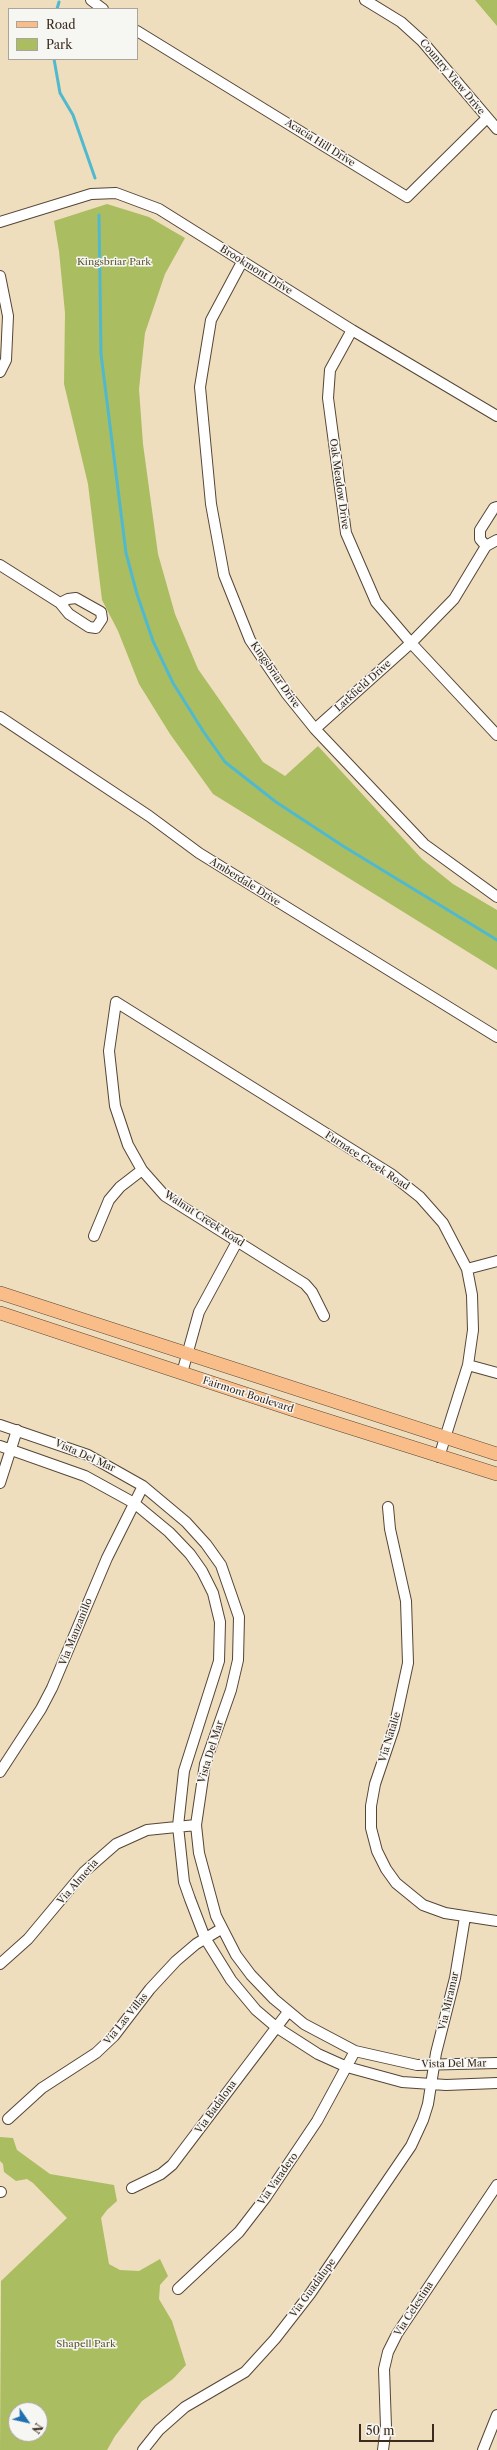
<!DOCTYPE html>
<style>
body{margin:0}
#map{position:relative;width:497px;height:2450px;overflow:hidden;background:#eedebe;font-family:"Libre Caslon Text",serif}
canvas{display:block}
.legend{position:absolute;left:8px;top:8px;width:130px;height:52px;box-sizing:border-box;background:#f6f6f2;border:1px solid #aba49d;margin:0;padding:5px 7px;list-style:none;font-size:12px;color:#3b2a1e}
.legend li{display:flex;align-items:center;gap:8px;height:20px}
.legend b{width:20px;border:1px solid #aba49d}
.north{position:absolute;left:8px;top:2402px;width:40px;height:40px;box-sizing:border-box;background:#f6f6f2;border:1px solid #aba49d;border-radius:50%;rotate:124deg;font-size:11px;font-weight:700;line-height:16px;text-align:center;color:#3b2a1e}
.north::after{content:'';display:block;margin:auto;width:14px;height:18px;background:#1f6fb2;clip-path:polygon(50% 0,100% 100%,50% 72%,0 100%)}
.scale{position:absolute;left:359px;top:2424px;width:75px;height:18px;box-sizing:border-box;border:2px solid #3b2a1e;border-top:0;padding-left:5px;font-size:12px;line-height:14px;white-space:nowrap;color:#3b2a1e;-webkit-text-stroke:3px #f6f6f2;paint-order:stroke}
</style>
<div id="map">
<canvas width="497" height="2450"></canvas>
<ul class="legend">
<li><b style="height:5px;background:#f8bd89"></b>Road</li>
<li><b style="height:11px;background:#abbd61"></b>Park</li>
</ul>
<div class="north">N</div>
<div class="scale">50 m</div>
</div>
<script>
const g = document.querySelector('canvas').getContext('2d');
g.lineJoin = 'round';
function fillPath(path, color) {
  g.fillStyle = color;
  g.fill(path, 'evenodd');
}
function poly(rows) {
  const path = new Path2D();
  for (const r of rows) {
    path.moveTo(r[0], r[1]);
    for (let i = 2; i < r.length; i += 2) path.lineTo(r[i], r[i + 1]);
  }
  return path;
}
function strokePath(path, color, width, dash) {
  g.strokeStyle = color;
  g.lineWidth = width;
  g.lineCap = dash ? 'butt' : 'round';
  g.setLineDash(dash || []);
  g.stroke(path);
}
function write(font, color, halo, rows, align = 'center') {
  g.font = font + ' "Libre Caslon Text",serif';
  g.lineWidth = 3;
  g.setLineDash([]);
  g.textBaseline = 'middle';
  g.strokeStyle = halo;
  g.fillStyle = color;
  for (const [text, x, y, turn = 0] of rows) {
    g.save();
    g.translate(x, y);
    g.rotate((+turn || 0) * Math.PI / 180);
    g.textAlign = isNaN(turn) ? turn : align;
    if (halo) g.strokeText(text, 0, 0);
    g.fillText(text, 0, 0);
    g.restore();
  }
}
fillPath(poly([
 [475,0,497,0,497,26],
 [107,204,149,217,185,238,165,274,145,333,139,389,143,444,158,554,175,614,198,669,263,762,285,776,318,746,422,859,453,884,497,910,497,970,213,794,170,734,139,684,118,631,102,600,88,484,64,384,65,313,59,251,54,221],
 [0,2137,13,2138,17,2150,50,2174,114,2185,117,2201,107,2210,101,2218,109,2264,120,2270,139,2271,160,2259,168,2276,160,2285,159,2299,172,2321,186,2365,173,2379,142,2401,115,2436,107,2450,0,2450,1,2281,67,2218,33,2183,27,2179,16,2181,4,2172,3,2164,0,2161],
 [16,2410,40,2410,40,2434,16,2434]
]), '#abbd61');
strokePath(poly([
 [57,9,59,2],
 [54,59,60,93,73,115,95,178],
 [99,215,101,354,126,553,137,594,153,641,173,683,203,731,225,762,276,802,343,846,497,940]
]), '#50b9ce', 3);
const minor = poly([
 [91,0,103,9],
 [365,0,401,22,422,41,497,129],
 [137,31,407,197,487,118],
 [0,222,91,194,116,193,159,209,352,330,497,416],
 [242,262,211,320,200,387,211,504,224,575,250,640,286,693,315,729,424,844,497,897],
 [0,276,8,316,6,360,0,372],
 [352,330,330,370,328,398,346,533,376,602,411,643,497,735],
 [486,546,480,539,480,530,494,508,497,507],
 [0,565,60,603,69,614,89,627,96,628,102,619,101,612,76,598,68,599,60,603],
 [0,717,149,816,199,853,497,1037],
 [315,729,411,643,454,599,486,546,497,540],
 [94,1236,109,1200,120,1187,142,1170],
 [467,1269,497,1261],
 [324,1316,312,1292,305,1284,165,1196,142,1170,128,1145,115,1106,109,1051,116,1002,391,1174,420,1197,443,1223,467,1269,472,1295,473,1330,468,1365,439,1457],
 [468,1365,497,1373],
 [182,1373,199,1312,238,1240],
 [0,1425,88,1455,143,1486,186,1522,206,1544,221,1565,239,1617,238,1660,231,1690,205,1764,196,1825,199,1853,216,1916,236,1955,251,1975,274,1999,304,2024,355,2051,417,2065,497,2063],
 [0,1446,85,1476,134,1503,169,1532,190,1554,202,1571,213,1593,220,1622,219,1661,184,1771,178,1826,184,1882,190,1899,205,1938,231,1980,256,2010,276,2027,318,2054,347,2067,402,2082,446,2085,497,2083],
 [0,1483,17,1430],
 [388,1507,390,1529,406,1601,408,1663,394,1728,375,1784,371,1806,371,1828,377,1851,386,1869,396,1883,423,1905,445,1913,497,1921],
 [0,1772,41,1709,52,1688,107,1558,143,1486],
 [0,1964,28,1939,84,1872,116,1844,147,1830,196,1825],
 [8,2119,42,2088,96,2053,114,2036,150,1989,176,1961,196,1944,221,1929],
 [132,2188,161,2174,172,2165,288,2012],
 [0,2192,1,2192],
 [178,2289,239,2232,266,2197,317,2121,355,2051],
 [143,2450,159,2430,185,2407,245,2372,275,2339,310,2294,411,2146,423,2120,428,2104,436,2053,455,1978,465,1917],
 [383,2450,386,2427,384,2369,388,2352,397,2334,497,2185],
 [483,2450,497,2415]
]);
const major = poly([
 [0,1293,497,1454],
 [0,1313,291,1409,497,1474]
]);
strokePath(minor, '#564536', 12);
strokePath(major, '#564536', 14);
strokePath(minor, '#fff', 10);
strokePath(major, '#f8bd89', 13);
write('10px', '#3b2a1e', '#f6f6f2', [
 ["Country View Drive",452,77,50],
 ["Acacia Hill Drive",320,143,32],
 ["Brookmont Drive",256,270,32],
 ["Oak Meadow Drive",339,484,82],
 ["Kingsbriar Drive",275,675,55],
 ["Larkfield Drive",363,686,-42],
 ["Amberdale Drive",245,882,32],
 ["Furnace Creek Road",367,1161,33],
 ["Walnut Creek Road",204,1219,33],
 ["Fairmont Boulevard",248,1395,18],
 ["Vista Del Mar",85,1456,24],
 ["Via Manzanillo",76,1632,-68],
 ["Via Natalie",390,1737,-73],
 ["Vista Del Mar",211,1752,-73],
 ["Via Almeria",78,1882,-49],
 ["Via Miramar",449,2001,-77],
 ["Via Las Villas",126,2019,-51],
 ["Vista Del Mar",454,2064,-1],
 ["Via Badalona",216,2107,-54],
 ["Via Varadero",278,2179,-55],
 ["Via Guadalupe",313,2288,-54],
 ["Via Celestina",414,2309,-57]
]);
write('10px', '#5d5632', '#f6f6f2', [
 ["Kingsbriar Park",114,262],
 ["Shapell Park",86,2344]
]);
</script>
